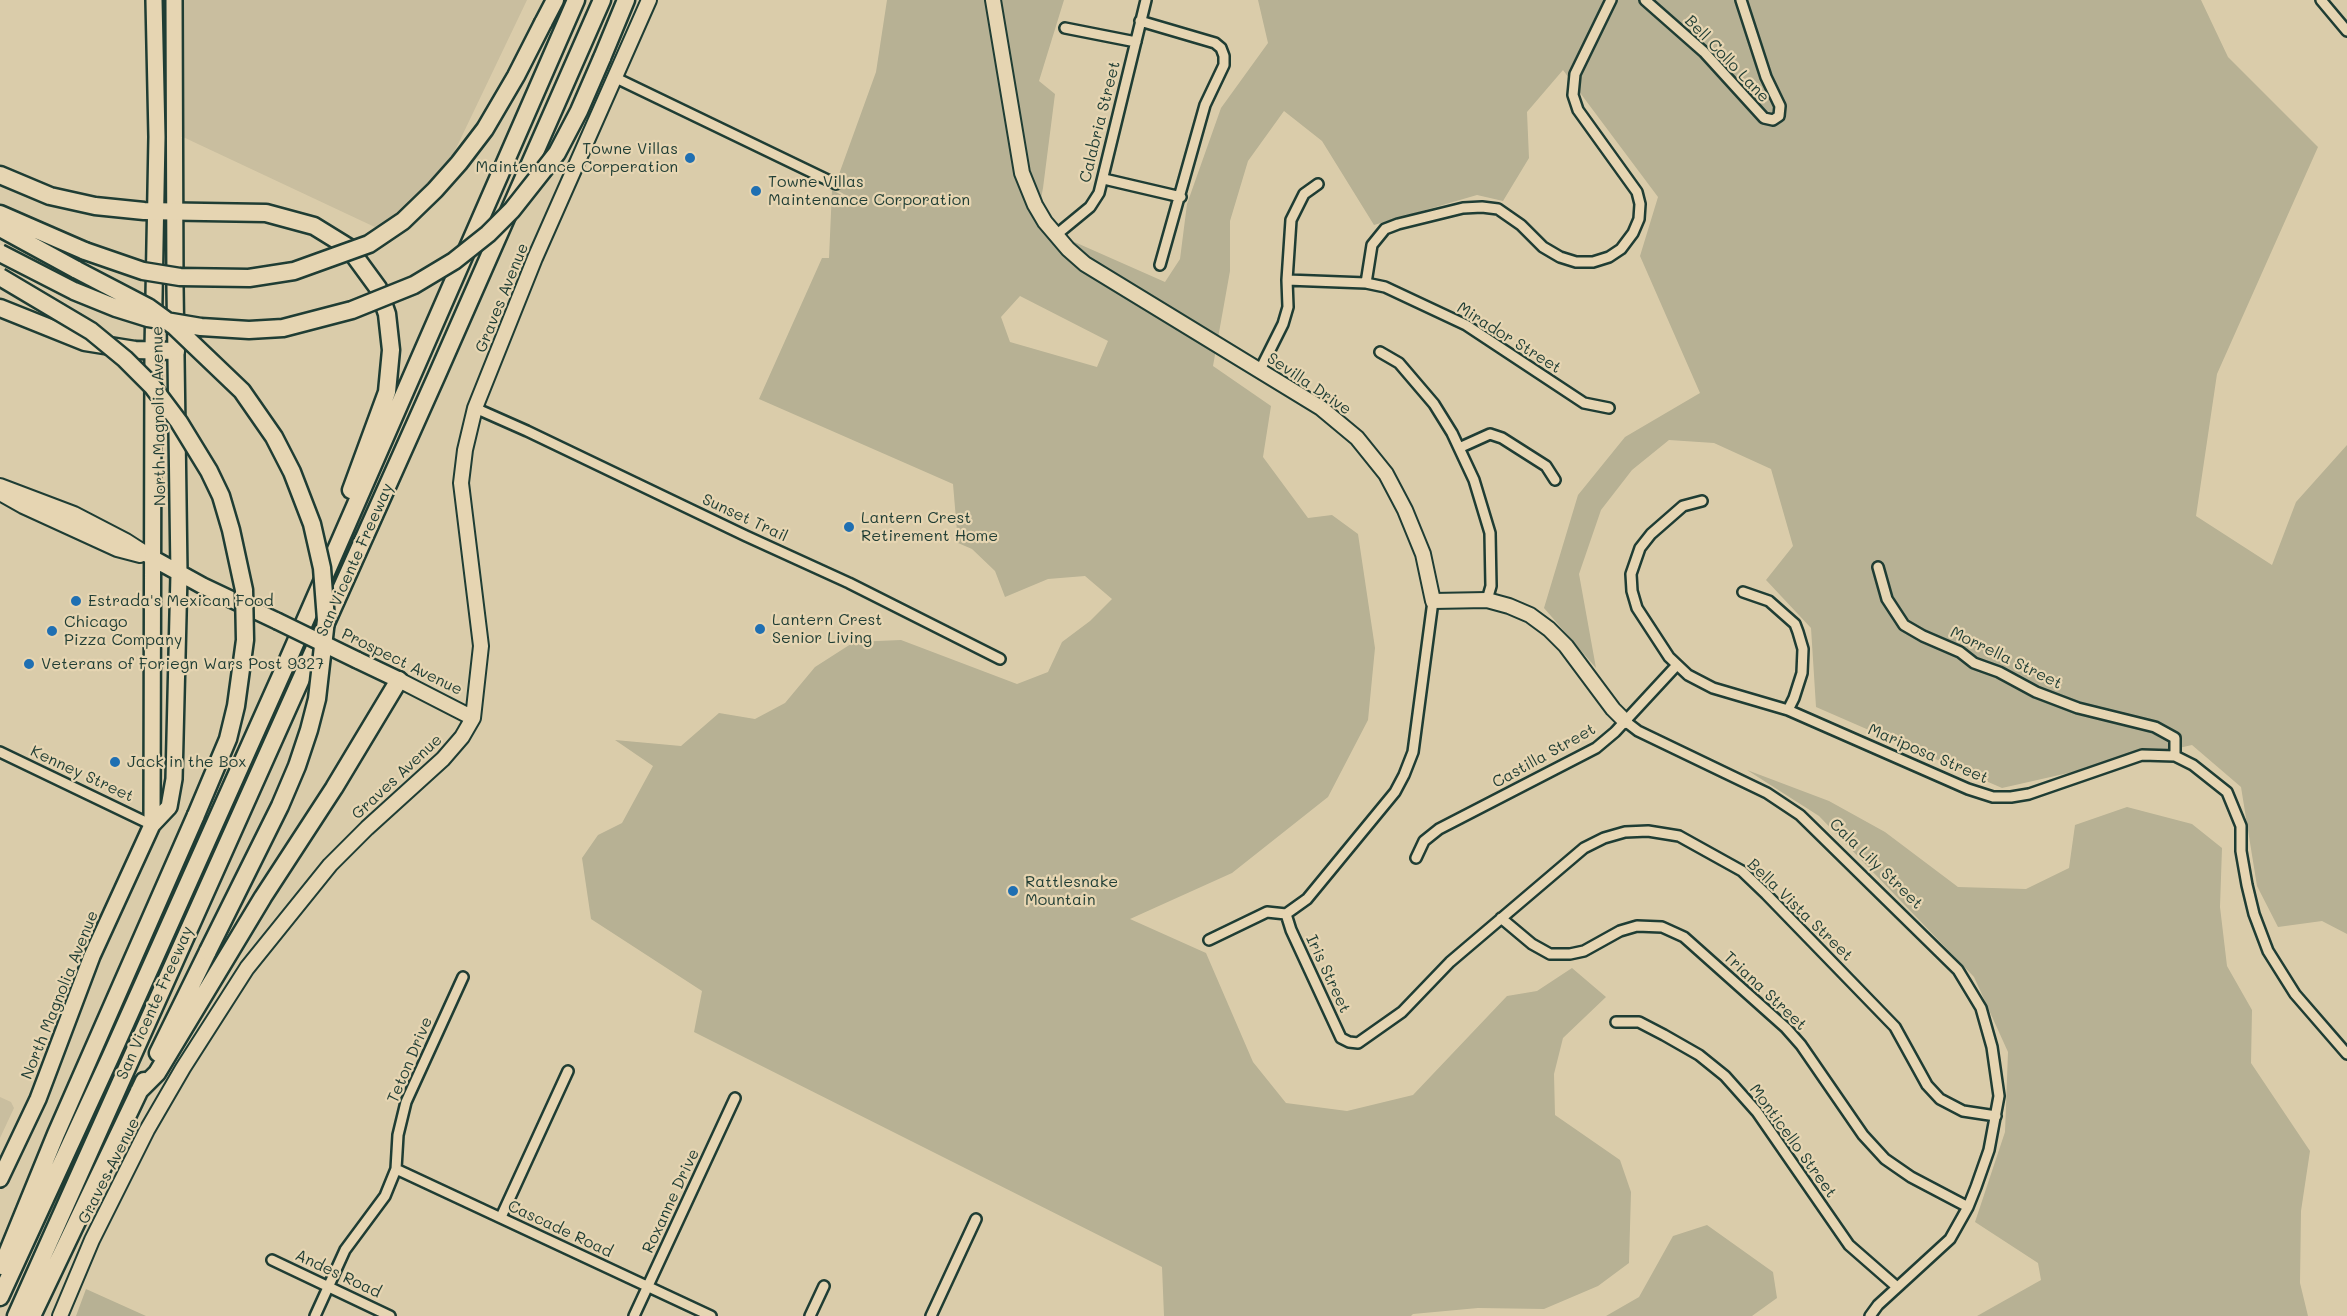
<!DOCTYPE html>
<style>
body{margin:0}
canvas{display:block;background:#daccaa}
</style>
<canvas width="2347" height="1316"></canvas>
<script>
const g = document.querySelector('canvas').getContext('2d');
g.lineJoin = 'round';
function fillPath(path, color) {
  g.fillStyle = color;
  g.fill(path, 'evenodd');
}
function poly(rows) {
  const path = new Path2D();
  for (const r of rows) {
    path.moveTo(r[0], r[1]);
    for (let i = 2; i < r.length; i += 2) path.lineTo(r[i], r[i + 1]);
  }
  return path;
}
function strokePath(path, color, width, dash) {
  g.strokeStyle = color;
  g.lineWidth = width;
  g.lineCap = dash ? 'butt' : 'round';
  g.setLineDash(dash || []);
  g.stroke(path);
}
function write(font, color, halo, rows, align = 'center') {
  g.font = font + ' Mali,sans-serif';
  g.lineWidth = 4.5;
  g.setLineDash([]);
  g.textBaseline = 'middle';
  g.strokeStyle = halo;
  g.fillStyle = color;
  for (const [text, x, y, turn = 0] of rows) {
    g.save();
    g.translate(x, y);
    g.rotate((+turn || 0) * Math.PI / 180);
    g.textAlign = isNaN(turn) ? turn : align;
    if (halo) g.strokeText(text, 0, 0);
    g.fillText(text, 0, 0);
    g.restore();
  }
}
fillPath(poly([
 [183,0,527,0,450,161,379,229,183,137],
 [0,1097,11,1102,14,1108,0,1138]
]), '#c9be9f');
fillPath(poly([
 [887,0,1064,0,1039,81,1055,94,1043,188,1036,225,1165,282,1180,259,1187,204,1221,108,1268,43,1258,0,2201,0,2228,57,2318,147,2217,374,2196,516,2272,565,2296,502,2347,445,2347,934,2322,921,2278,927,2257,886,2241,787,2192,745,2002,788,1816,707,1811,628,1766,580,1793,546,1771,469,1714,443,1669,440,1632,470,1601,510,1579,574,1596,668,1544,608,1578,495,1625,437,1700,393,1640,256,1658,197,1563,70,1527,112,1529,158,1503,201,1477,195,1374,225,1322,141,1284,111,1248,161,1230,221,1230,271,1213,366,1271,406,1263,457,1308,518,1332,515,1358,534,1375,648,1368,720,1328,797,1232,873,1130,919,1206,953,1253,1062,1286,1103,1347,1111,1413,1095,1507,996,1537,991,1572,968,1606,997,1563,1038,1554,1074,1555,1115,1620,1160,1631,1192,1629,1263,1598,1286,1544,1309,1478,1308,1413,1314,1411,1316,1164,1316,1162,1267,694,1032,702,991,591,919,582,858,598,835,622,823,653,766,615,740,681,746,719,713,755,719,785,703,815,667,854,642,901,640,1017,684,1048,672,1062,642,1090,621,1112,599,1085,576,1048,579,1005,597,995,571,972,549,958,543,953,484,759,399,822,258,829,258,832,190,863,206,834,188,876,72],
 [1020,296,1108,341,1097,367,1010,342,1001,317],
 [1747,770,1829,801,1885,832,1958,887,2026,889,2069,868,2075,825,2127,807,2192,824,2222,848,2220,907,2227,966,2252,1010,2251,1063,2310,1151,2301,1211,2300,1283,2308,1316,1977,1316,2041,1280,2038,1263,1975,1222,2005,1132,2008,1052,1974,977,1819,816],
 [1707,1225,1773,1272,1777,1298,1752,1316,1606,1316,1639,1297,1673,1236],
 [86,1289,146,1316,76,1316]
]), '#b7b194');
const street = poly([
 [1645,0,1704,52,1764,118,1773,120,1779,116,1780,106,1766,77,1741,0],
 [2321,0,2347,31],
 [1140,21,1215,43,1221,48,1224,56,1224,65,1205,105,1160,265],
 [1065,28,1136,42],
 [616,78,836,184],
 [1104,179,1181,197],
 [1056,235,1090,207,1099,193,1146,0],
 [1287,280,1366,283,1385,287,1466,325,1584,403,1609,408],
 [1366,283,1372,245,1385,229,1398,224,1463,208,1482,207,1498,209,1521,225,1543,247,1560,257,1576,262,1593,262,1609,257,1621,249,1633,233,1639,219,1640,204,1637,192,1578,110,1573,95,1575,74,1611,0],
 [1380,352,1399,363,1434,404,1452,433,1474,480,1490,533,1491,586,1487,600],
 [1260,370,1283,324,1288,307,1287,280,1291,220,1304,194,1318,184],
 [475,408,527,431,746,536,849,583,1000,659],
 [1459,448,1490,434,1502,438,1546,466,1555,480],
 [1702,501,1683,506,1651,534,1640,548,1631,574,1632,591,1637,608,1669,657,1688,675,1713,688,1788,710,1968,789,1993,797,2011,797,2029,794,2142,755,2175,756,2193,765,2227,792,2241,826,2241,851,2247,885,2254,914,2268,951,2295,994,2347,1054],
 [1878,567,1887,599,1904,625,1923,636,1960,652,1974,663,1999,672,2036,692,2078,708,2155,727,2175,738,2175,756],
 [1743,592,1769,601,1795,624,1798,632,1803,649,1802,673,1794,698,1788,710],
 [1625,721,1638,731,1767,793,1800,815,1958,970,1981,1008,1992,1047,1999,1096,1989,1150,1976,1187,1968,1207,1950,1239,1878,1305,1870,1316],
 [0,752,152,825],
 [1416,858,1424,841,1439,829,1596,748,1615,732,1677,665],
 [1286,914,1291,930,1341,1038,1349,1042,1358,1043,1402,1012,1450,962,1584,848,1604,838,1625,832,1648,831,1679,836,1742,871,1766,894,1895,1027,1927,1085,1940,1099,1963,1111,1996,1116],
 [1286,914,1307,899,1395,792,1404,775,1413,752,1433,601],
 [1501,918,1532,944,1550,954,1570,954,1584,951,1620,931,1637,926,1662,927,1684,937,1786,1028,1801,1045,1863,1135,1885,1159,1911,1177,1968,1207],
 [1209,940,1267,912,1286,914],
 [1616,1022,1639,1022,1664,1035,1699,1055,1725,1076,1757,1112,1849,1245,1897,1287],
 [396,1169,711,1316],
 [501,1217,568,1071],
 [272,1260,390,1316],
 [315,1316,345,1250,385,1196,396,1169,398,1135,406,1102,463,977],
 [634,1316,735,1098],
 [810,1316,824,1286],
 [931,1316,976,1219]
]);
const secondary = poly([
 [993,0,1022,173,1035,205,1045,222,1068,249,1085,264,1321,408,1357,438,1386,474,1405,510,1423,554,1433,601,1487,600,1509,606,1530,615,1549,629,1566,646,1613,709,1625,721],
 [0,486,74,514,126,541,154,559],
 [0,493,23,506,117,549,140,555],
 [399,680,473,718],
 [60,1316,92,1240,147,1130,183,1068,247,968,330,865,367,828,443,759,462,737,473,718,481,646,461,483,465,450,475,408,535,258,649,0]
]);
const primary = poly([
 [154,559,203,586,277,621],
 [357,660,399,680],
 [152,825,153,350,157,137,154,0],
 [0,1179,38,1099,92,956,152,825,169,807,174,779,179,574,175,286,174,0]
]);
const highway = poly([
 [543,23,555,0],
 [602,58,626,0],
 [0,175,50,196,95,206,144,211,266,213,314,226,348,247,378,288,387,314,391,350,387,392,351,490],
 [0,214,85,251],
 [0,228,77,270],
 [0,308,85,342,135,350,176,351],
 [158,1053,208,951],
 [139,1091,157,1073,263,897,334,788,399,680],
 [2,1266,56,1134,196,815],
 [0,1297,110,1058,287,662,576,0],
 [16,1316,437,375,602,0],
 [32,1316,144,1081]
]);
strokePath(street, '#1f3d34', 14);
strokePath(secondary, '#1f3d34', 18);
strokePath(primary, '#1f3d34', 20);
strokePath(highway, '#1f3d34', 21);
strokePath(street, '#e6d5b2', 9);
strokePath(secondary, '#e6d5b2', 14);
strokePath(primary, '#e6d5b2', 15);
strokePath(highway, '#e6d5b2', 16);
const primaryBridge = poly([
 [277,621,357,660]
]);
const highwayBridge = poly([
 [85,251,143,271,180,277,249,278,294,271,369,244,403,221,435,190,459,163,485,129,516,76,543,23],
 [0,253,74,291,116,308,148,318,201,327,249,330,283,328,352,310,414,285,454,261,488,234,512,210,557,153,579,111,602,58],
 [77,270,148,307,174,326,242,391,274,437,292,472,312,524,322,568,326,620,317,699,309,730,297,766,280,806,208,951],
 [0,277,91,331,125,359,152,386,179,422,209,471,221,496,231,530,244,590,245,640,236,706,228,739,196,815]
]);
strokePath(primaryBridge, '#1f3d34', 20, []);
strokePath(highwayBridge, '#1f3d34', 21, []);
strokePath(primaryBridge, '#e6d5b2', 15);
strokePath(highwayBridge, '#e6d5b2', 16);
for (const [x, y, r, color] of [
 [690,158,6,"#1f6fb2"],
 [756,191,6,"#1f6fb2"],
 [849,527,6,"#1f6fb2"],
 [76,601,6,"#1f6fb2"],
 [760,629,6,"#1f6fb2"],
 [52,631,6,"#1f6fb2"],
 [29,664,6,"#1f6fb2"],
 [115,762,6,"#1f6fb2"],
 [1013,891,6,"#1f6fb2"]
]) {
  const dot = new Path2D();
  dot.arc(x, y, r, 0, 2 * Math.PI);
  g.fillStyle = color;
  g.fill(dot);
  strokePath(dot, '#e6d5b2', 2);
}
write('16px', '#1f3d34', '#e6d5b2', [
 ["Bell Collo Lane",1727,59,46],
 ["Calabria Street",1100,122,-76],
 ["Graves Avenue",502,298,-68],
 ["Mirador Street",1509,338,32],
 ["Sevilla Drive",1309,384,34],
 ["North Magnolia Avenue",159,416,-91],
 ["Sunset Trail",745,518,25],
 ["San Vicente Freeway",355,560,-66],
 ["Morrella Street",2006,658,26],
 ["Prospect Avenue",402,662,26],
 ["Mariposa Street",1928,754,23],
 ["Castilla Street",1544,756,-29],
 ["Kenney Street",82,774,25],
 ["Graves Avenue",397,777,-43],
 ["Cala Lily Street",1876,864,44],
 ["Bella Vista Street",1800,910,44],
 ["Iris Street",1328,974,65],
 ["Triana Street",1765,991,43],
 ["North Magnolia Avenue",60,995,-68],
 ["San Vicente Freeway",155,1003,-66],
 ["Teton Drive",410,1060,-67],
 ["Monticello Street",1793,1141,54],
 ["Graves Avenue",109,1171,-63],
 ["Roxanne Drive",671,1201,-65],
 ["Cascade Road",560,1229,25],
 ["Andes Road",338,1274,25]
]);
write('16px', '#1f3d34', '#e6d5b2', [
 ["Towne Villas",678,149,"right"],
 ["Maintenance Corperation",678,167,"right"],
 ["Towne Villas",768,182],
 ["Maintenance Corporation",768,200],
 ["Lantern Crest",861,518],
 ["Retirement Home",861,536],
 ["Estrada's Mexican Food",88,601],
 ["Lantern Crest",772,620],
 ["Senior Living",772,638],
 ["Chicago",64,622],
 ["Pizza Company",64,640],
 ["Veterans of Foriegn Wars Post 9327",41,664],
 ["Jack in the Box",127,762],
 ["Rattlesnake",1025,882],
 ["Mountain",1025,900]
], 'left');
</script>
